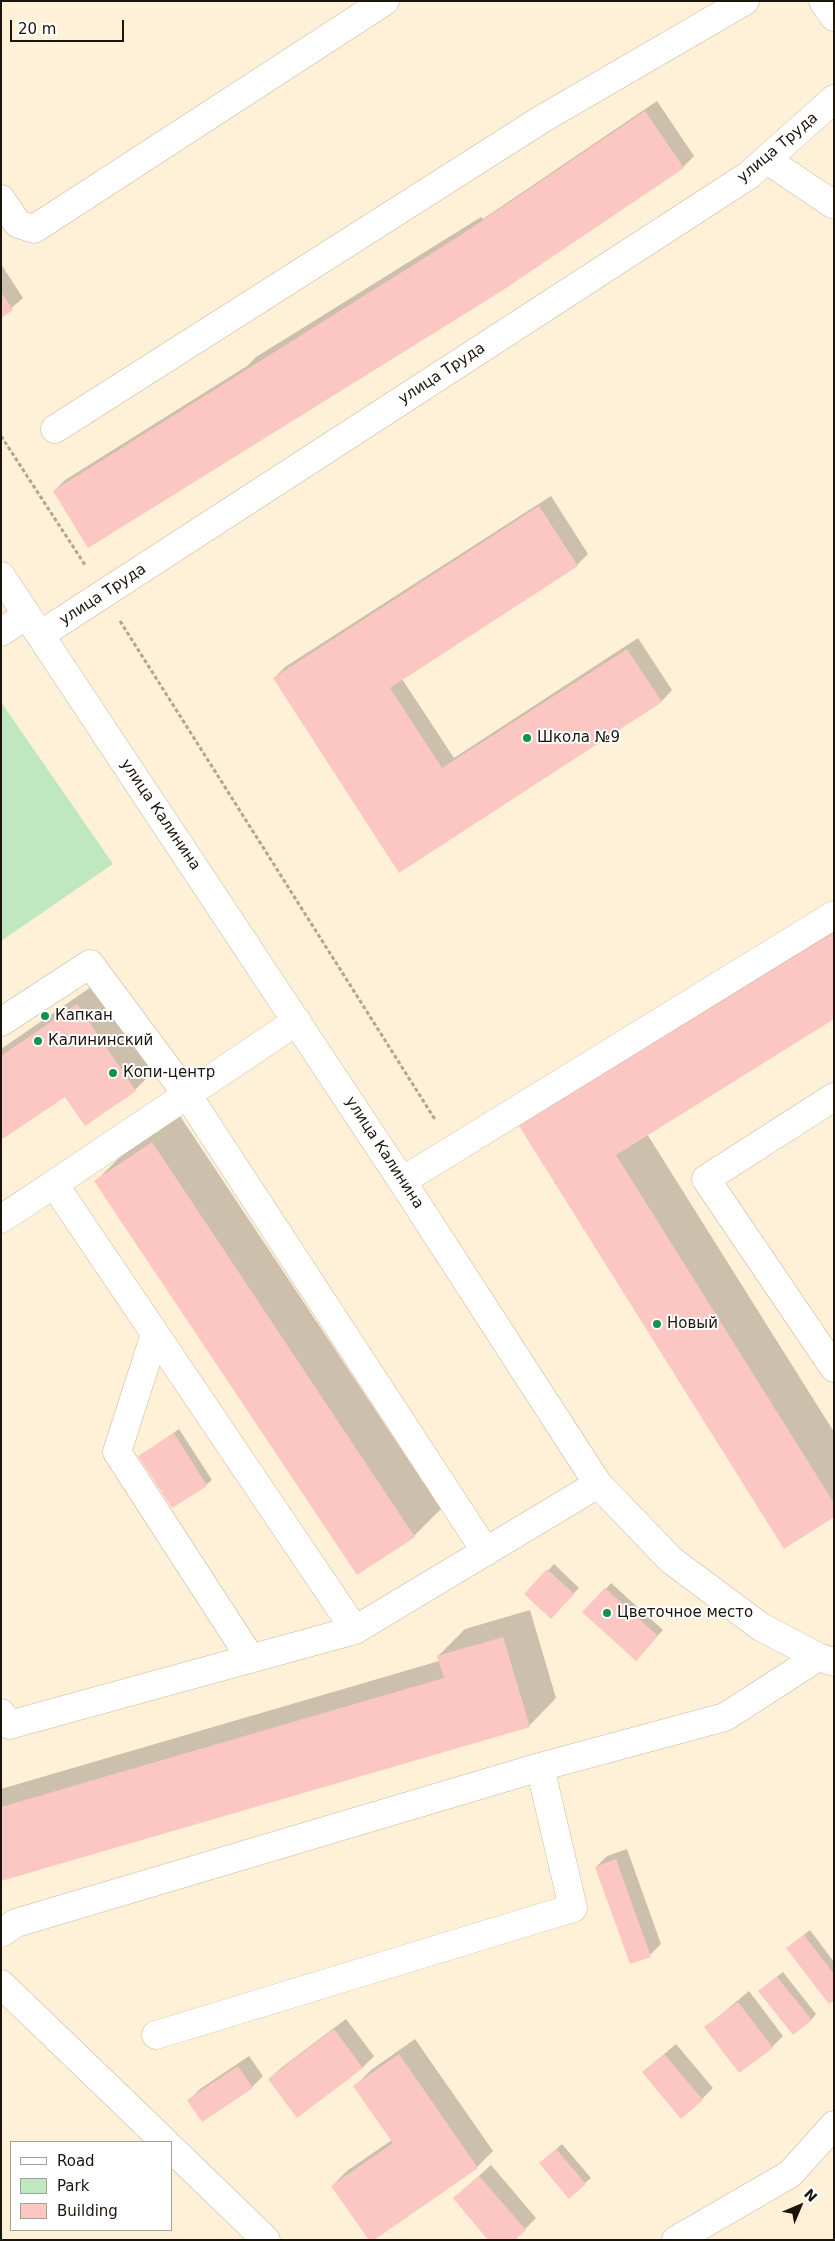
<!DOCTYPE html>
<meta charset="utf-8">
<style>
body{margin:0}
#map{position:relative;width:835px;height:2241px;overflow:hidden;background:#fff0d8;font-family:"DejaVu Sans",sans-serif}
canvas{display:block}
.frame{position:absolute;inset:0;border:2px solid #1b140a;pointer-events:none}
.legend{position:absolute;left:10px;top:2141px;width:162px;height:90px;box-sizing:border-box;background:#fff;border:1px solid #a4a19d;margin:0;padding:6px 9px;list-style:none;font-size:15px;color:#1b140a}
.legend li{display:flex;align-items:center;gap:10px;height:25px}
.legend b{width:25px;border:1px solid #a4a19d}
.north{position:absolute;left:775px;top:2181px;width:50px;height:50px;-webkit-text-stroke:4px #fff;paint-order:stroke;rotate:45deg;font-size:14px;font-weight:700;line-height:20px;text-align:center;color:#1b140a}
.north::after{content:'';display:block;margin:auto;width:18px;height:22px;background:#1b140a;clip-path:polygon(50% 0,100% 100%,50% 72%,0 100%)}
.scale{position:absolute;left:10px;top:20px;width:114px;height:22px;box-sizing:border-box;border:2px solid #1b140a;border-top:0;padding-left:6px;font-size:15px;line-height:18px;white-space:nowrap;color:#1b140a;-webkit-text-stroke:4px #fff;paint-order:stroke}
</style>
<div id="map">
<canvas width="835" height="2241"></canvas>
<div class="frame"></div>
<ul class="legend">
<li><b style="height:6px;background:#fff"></b>Road</li>
<li><b style="height:14px;background:#bfe8c0"></b>Park</li>
<li><b style="height:14px;background:#fcc6c2"></b>Building</li>
</ul>
<div class="north">N</div>
<div class="scale">20 m</div>
</div>
<script>
const g = document.querySelector('canvas').getContext('2d');
g.lineJoin = 'round';
function fillPath(path, color) {
  g.fillStyle = color;
  g.fill(path, 'evenodd');
}
function poly(rows) {
  const path = new Path2D();
  for (const r of rows) {
    path.moveTo(r[0], r[1]);
    for (let i = 2; i < r.length; i += 2) path.lineTo(r[i], r[i + 1]);
  }
  return path;
}
function strokePath(path, color, width, dash) {
  g.strokeStyle = color;
  g.lineWidth = width;
  g.lineCap = dash ? 'butt' : 'round';
  g.setLineDash(dash || []);
  g.stroke(path);
}
function write(font, color, halo, rows, align = 'center') {
  g.font = font + ' "DejaVu Sans",sans-serif';
  g.lineWidth = 4;
  g.setLineDash([]);
  g.textBaseline = 'middle';
  g.strokeStyle = halo;
  g.fillStyle = color;
  for (const [text, x, y, turn = 0] of rows) {
    g.save();
    g.translate(x, y);
    g.rotate((+turn || 0) * Math.PI / 180);
    g.textAlign = isNaN(turn) ? turn : align;
    if (halo) g.strokeText(text, 0, 0);
    g.fillText(text, 0, 0);
    g.restore();
  }
}
fillPath(poly([
 [1,702,113,864,1,941]
]), '#bfe8c0');
fillPath(poly([
 [657,101,694,156,683,167,54,491,65,480,247,366,256,357,481,217,483,219],
 [1,264,23,298,1,317],
 [551,496,588,554,577,565,402,679,454,758,638,638,672,690,661,702,399,871,274,678,285,667],
 [834,920,834,1017,647,1134,834,1432,834,1516,520,1126,548,1099],
 [104,978,162,1063,135,1090,65,1095,1,1139,1,1049],
 [180,1116,441,1509,414,1536,96,1181,123,1154],
 [179,1429,212,1480,206,1485,140,1456],
 [554,1564,579,1588,556,1612,526,1594],
 [611,1583,663,1630,641,1654,606,1589],
 [530,1610,556,1698,529,1726,1,1880,1,1789,439,1661,438,1656,465,1629],
 [627,1849,661,1944,650,1955,596,1867,607,1856],
 [810,1930,834,1962,834,1999,787,1948],
 [783,1972,816,2014,811,2020,765,1986],
 [749,1991,783,2036,772,2047,706,2027],
 [346,2019,374,2056,363,2067,298,2116,269,2079,281,2068],
 [415,2039,493,2151,477,2167,332,2186,348,2170,392,2140,355,2086,371,2070],
 [676,2044,713,2088,702,2099,643,2072],
 [249,2056,263,2076,252,2087,189,2100,200,2089],
 [562,2144,591,2178,585,2183,546,2158],
 [491,2165,536,2218,525,2229,454,2198]
]), '#0003');
fillPath(poly([
 [645,111,684,168,500,292,88,548,53,491,461,235],
 [1,292,13,310,1,318],
 [539,506,578,566,390,688,442,768,627,649,662,702,399,873,273,678],
 [832,930,834,933,834,1019,616,1155,834,1503,834,1517,784,1549,519,1126],
 [77,1004,136,1091,85,1126,65,1097,1,1140,1,1056],
 [152,1142,415,1537,357,1575,94,1181],
 [174,1433,207,1486,172,1508,138,1456],
 [547,1569,574,1594,551,1619,524,1594],
 [605,1588,658,1636,636,1661,582,1612],
 [503,1637,530,1727,1,1881,1,1807,444,1678,437,1656],
 [616,1859,651,1957,630,1964,595,1867],
 [804,1935,834,1974,834,2001,829,2004,786,1948],
 [777,1977,812,2020,793,2035,758,1991],
 [738,2002,773,2048,739,2073,704,2027],
 [334,2029,363,2068,297,2118,268,2079],
 [399,2054,478,2168,374,2240,369,2240,331,2186,393,2143,353,2086],
 [664,2054,703,2100,681,2119,642,2072],
 [238,2066,253,2088,202,2122,187,2100],
 [556,2149,586,2184,569,2199,539,2163],
 [479,2176,526,2230,515,2240,488,2240,453,2198]
]), '#fcc6c2');
const minor = poly([
 [823,1,834,17],
 [767,160,834,205],
 [1,199,18,224,34,229,385,1],
 [55,429,542,119,745,1],
 [1,576,402,1181,598,1484,671,1560,761,1627,818,1657,834,1662],
 [1,632,27,615],
 [40,635,749,175,834,99],
 [1,1022,90,964,188,1096,486,1552],
 [834,1097,706,1179,834,1368],
 [402,1181,834,915],
 [54,1184,297,1021],
 [1,1219,54,1184,355,1630],
 [155,1334,117,1452,251,1659],
 [1,1713,9,1725,355,1630,598,1484],
 [1,1933,16,1923,540,1767,725,1717,818,1657],
 [1,1984,165,2142],
 [156,2035,573,1908,540,1767],
 [171,2148,266,2240],
 [676,2240,790,2174,834,2125]
]);
strokePath(minor, '#cab89b', 29);
strokePath(poly([
 [1,436,85,565],
 [120,621,436,1121]
]), '#b2a692', 3, [4, 2.5]);
strokePath(minor, '#fff', 28);
for (const [x, y, r, color] of [
 [527,738,5,"#11924f"],
 [45,1016,5,"#11924f"],
 [38,1041,5,"#11924f"],
 [113,1073,5,"#11924f"],
 [657,1324,5,"#11924f"],
 [607,1613,5,"#11924f"]
]) {
  const dot = new Path2D();
  dot.arc(x, y, r, 0, 2 * Math.PI);
  g.fillStyle = color;
  g.fill(dot);
  strokePath(dot, '#fff', 2);
}
write('15px', '#1b140a', '#fff', [
 ["улица Труда",778,148,-40],
 ["улица Труда",442,374,-33],
 ["улица Труда",103,595,-33],
 ["улица Калинина",160,815,56],
 ["улица Калинина",384,1153,57]
]);
write('15px', '#1b140a', '#fff', [
 ["Школа №9",537,738],
 ["Капкан",55,1016],
 ["Калининский",48,1041],
 ["Копи-центр",123,1073],
 ["Новый",667,1324],
 ["Цветочное место",617,1613]
], 'left');
</script>
